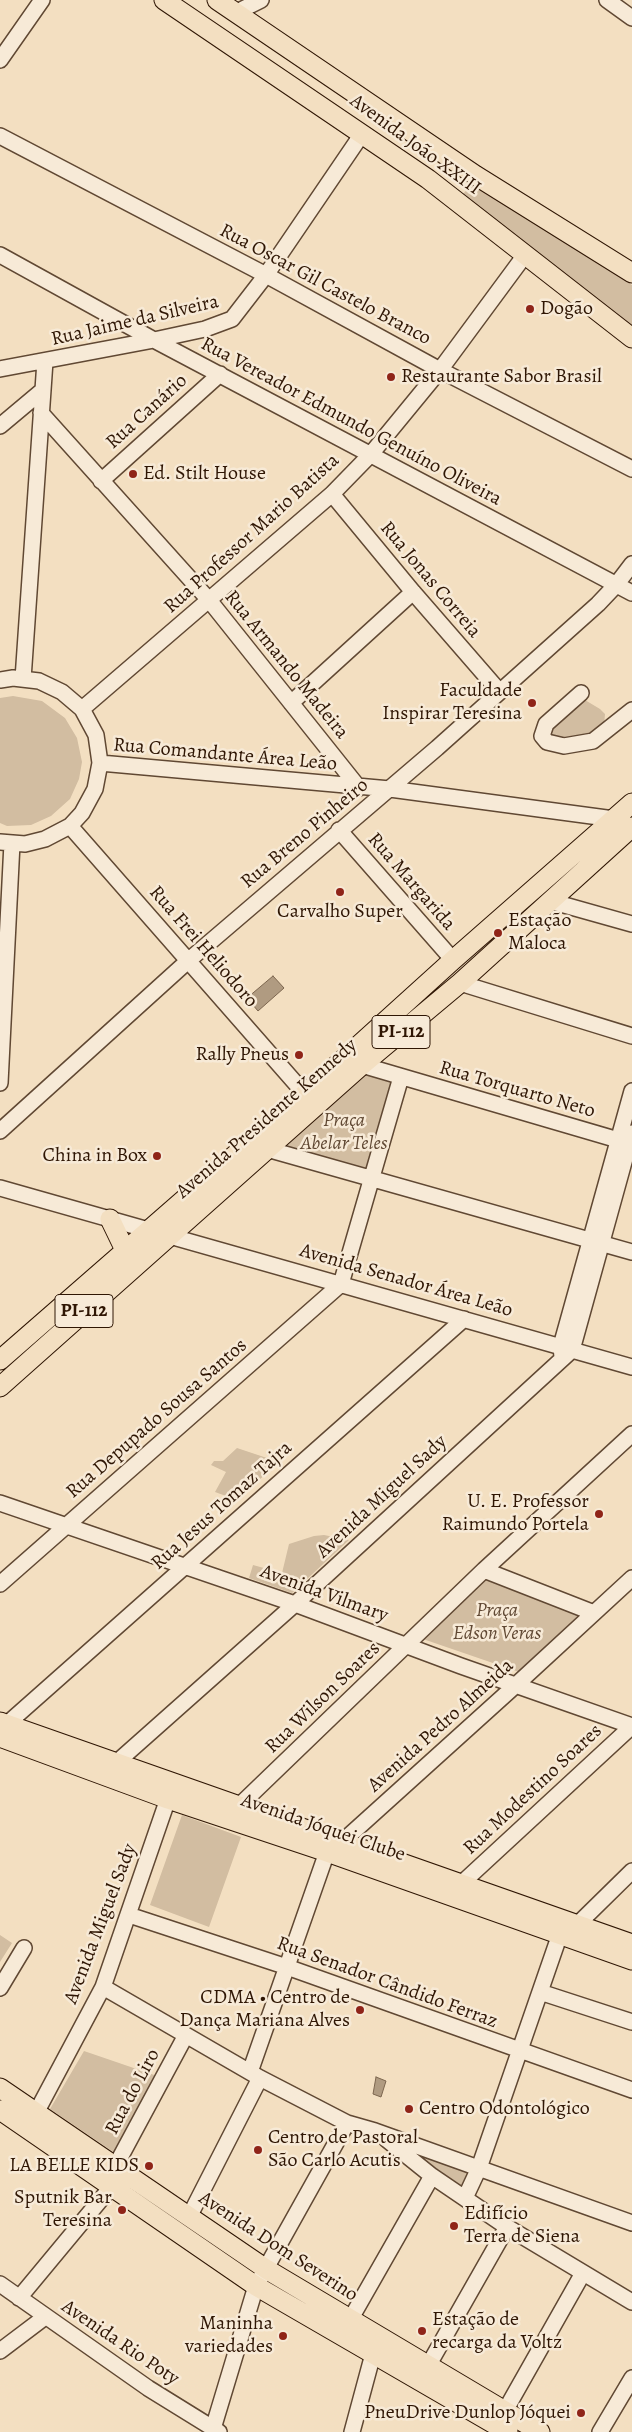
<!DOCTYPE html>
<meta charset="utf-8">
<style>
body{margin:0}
canvas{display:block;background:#f3dfc1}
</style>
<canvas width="632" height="2432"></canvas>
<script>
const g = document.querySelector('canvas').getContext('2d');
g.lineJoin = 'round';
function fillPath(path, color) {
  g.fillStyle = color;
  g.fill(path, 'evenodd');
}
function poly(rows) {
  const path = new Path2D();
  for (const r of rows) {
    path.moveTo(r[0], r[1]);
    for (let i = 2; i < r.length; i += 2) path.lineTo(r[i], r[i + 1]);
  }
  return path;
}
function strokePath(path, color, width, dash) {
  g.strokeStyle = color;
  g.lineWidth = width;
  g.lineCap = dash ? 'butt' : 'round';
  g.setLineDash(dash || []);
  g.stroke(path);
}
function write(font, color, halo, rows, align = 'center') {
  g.font = font + ' Alegreya,serif';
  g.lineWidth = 5;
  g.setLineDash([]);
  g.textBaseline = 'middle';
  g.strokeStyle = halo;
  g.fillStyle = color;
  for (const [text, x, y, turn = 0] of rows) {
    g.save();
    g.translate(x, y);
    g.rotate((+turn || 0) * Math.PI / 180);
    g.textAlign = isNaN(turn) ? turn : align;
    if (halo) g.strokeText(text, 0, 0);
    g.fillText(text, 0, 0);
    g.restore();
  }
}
fillPath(poly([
 [473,183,632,285,632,326,463,194],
 [13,696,42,701,65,718,77,738,82,762,79,779,70,799,51,816,31,825,7,826,0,823,0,698],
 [585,700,600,709,605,714,604,726,581,743,551,738,553,727,570,707],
 [359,1072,397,1083,371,1180,267,1149],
 [237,1448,279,1462,237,1500,215,1492,226,1472,211,1465,214,1461,223,1461],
 [324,1535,349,1540,292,1593,249,1578,253,1565,282,1573,289,1544,314,1536],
 [489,1577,583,1612,522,1673,420,1638],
 [182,1815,241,1837,209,1927,150,1905],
 [0,1935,12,1943,0,1962],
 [84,2051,160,2077,115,2153,50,2109],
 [407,2146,470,2169,461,2187]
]), '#d2bda1');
const water = poly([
 [273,976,284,988,258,1011,247,998,273,976],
 [376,2077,386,2081,381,2097,373,2094,376,2077]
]);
fillPath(water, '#b09b81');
strokePath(water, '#7c664f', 1);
const minor = poly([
 [607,0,632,18],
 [237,12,261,0],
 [0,60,42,0],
 [0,136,266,275,440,370,632,469],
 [0,255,154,340,632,593],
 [0,369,154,340,205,329,232,319,266,275,362,134],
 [41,413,209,600,359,788],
 [0,426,43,390],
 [101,481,220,374],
 [332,494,413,592,499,691],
 [23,679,45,361],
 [0,680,13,678,39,681,62,692,82,709,96,735,100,763,95,789,82,813,70,826,45,839,25,844,0,842],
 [581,693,546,724,542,736,547,742,564,746,593,741,632,710],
 [291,703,413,592],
 [82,709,332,494,371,454,440,370,525,255],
 [100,763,390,789,614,819],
 [70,826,305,1094],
 [339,830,453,960],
 [550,901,632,924],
 [460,983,632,1036],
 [362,1065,632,1144],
 [0,1083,12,843],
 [0,1131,189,960,437,748,598,604,616,585,632,564],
 [267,1149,632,1252],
 [0,1188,632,1367],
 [562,1357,561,1346,632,1091],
 [0,1503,295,1604,461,1666,632,1726],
 [484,1570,594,1613],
 [0,1584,341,1284,401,1077],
 [2,1732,7,1724,464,1319],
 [116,1763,295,1604,572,1350,632,1133],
 [239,1806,484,1570,632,1434],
 [461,1884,632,1726],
 [129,1915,287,1967,632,2090],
 [103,1987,260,2078,347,2123,375,2131,632,2223],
 [0,1988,24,1948],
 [540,1992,632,2022],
 [250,2072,327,1852,342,1842,517,1684,632,1578],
 [36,2113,103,1987,171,1790],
 [386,2139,432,2176,507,2227,632,2302],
 [115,2167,186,2035],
 [465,2198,479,2168,560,1934,578,1924,632,1871],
 [189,2217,260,2078],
 [0,2284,148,2388,219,2432],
 [19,2298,112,2186],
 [350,2320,432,2176],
 [0,2351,45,2317],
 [428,2366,507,2227],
 [505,2411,583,2273],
 [212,2432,256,2286,347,2123],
 [352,2432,373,2354],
 [600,2432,632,2378]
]);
const major = poly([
 [164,0,428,179,632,338],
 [217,0,475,175,632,273],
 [110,1219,125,1250],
 [0,1360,305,1094,453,960,632,803],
 [0,1387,362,1065,460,983,632,827],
 [0,1722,632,1944],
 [0,1737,168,1799,327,1852,632,1960],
 [0,2088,266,2269,540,2432],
 [0,2110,256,2286,508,2432]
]);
strokePath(minor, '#604833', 18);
strokePath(major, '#2f1604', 21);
strokePath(minor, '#f7ead7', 15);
strokePath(major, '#f3dfc1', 19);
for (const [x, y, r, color] of [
 [530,309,5,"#8f2418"],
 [391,377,5,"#8f2418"],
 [133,474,5,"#8f2418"],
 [532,703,5,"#8f2418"],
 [340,892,5,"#8f2418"],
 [498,933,5,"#8f2418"],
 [299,1055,5,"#8f2418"],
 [157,1156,5,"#8f2418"],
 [599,1514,5,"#8f2418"],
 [360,2010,5,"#8f2418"],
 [409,2109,5,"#8f2418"],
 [258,2150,5,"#8f2418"],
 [149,2166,5,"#8f2418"],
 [122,2210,5,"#8f2418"],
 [454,2226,5,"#8f2418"],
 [422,2331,5,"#8f2418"],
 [283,2336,5,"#8f2418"],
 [581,2413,5,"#8f2418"]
]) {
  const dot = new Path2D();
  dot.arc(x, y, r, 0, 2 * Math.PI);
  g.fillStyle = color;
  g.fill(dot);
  strokePath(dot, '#f7ead7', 2);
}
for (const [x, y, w] of [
 [401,1032,58],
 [84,1311,58]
]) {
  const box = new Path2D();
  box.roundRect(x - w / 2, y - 16.5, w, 33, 4);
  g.fillStyle = '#f7ead7';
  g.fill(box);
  strokePath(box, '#2f1604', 1);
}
write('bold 19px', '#2f1604', null, [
 ["PI-112",401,1032],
 ["PI-112",84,1311]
]);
write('20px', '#2f1604', '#f7ead7', [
 ["Avenida João XXIII",415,145,36],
 ["Rua Oscar Gil Castelo Branco",325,285,28],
 ["Rua Jaime da Silveira",135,321,-13],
 ["Rua Canário",147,412,-42],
 ["Rua Vereador Edmundo Genuíno Oliveira",351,422,28],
 ["Rua Professor Mario Batista",252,534,-42],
 ["Rua Jonas Correia",430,580,50],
 ["Rua Armando Madeira",286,665,51],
 ["Rua Comandante Área Leão",225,755,5],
 ["Rua Breno Pinheiro",305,834,-40],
 ["Rua Margarida",411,882,49],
 ["Rua Frei Heliodoro",203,947,49],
 ["Rua Torquarto Neto",517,1090,16],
 ["Avenida Presidente Kennedy",267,1119,-41],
 ["Avenida Senador Área Leão",406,1281,16],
 ["Rua Depupado Sousa Santos",157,1419,-41],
 ["Avenida Miguel Sady",382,1497,-43],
 ["Rua Jesus Tomaz Tajra",222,1506,-42],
 ["Avenida Vilmary",324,1594,20],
 ["Rua Wilson Soares",323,1698,-44],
 ["Avenida Pedro Almeida",441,1726,-42],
 ["Rua Modestino Soares",533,1790,-43],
 ["Avenida Jóquei Clube",323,1828,19],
 ["Avenida Miguel Sady",101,1924,-69],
 ["Rua Senador Cândido Ferraz",387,1983,20],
 ["Rua do Liro",133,2092,-62],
 ["Avenida Dom Severino",278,2247,33],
 ["Avenida Rio Poty",120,2343,34]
]);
write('20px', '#2f1604', '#f7ead7', [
 ["Dogão",540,309,"left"],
 ["Restaurante Sabor Brasil",401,377,"left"],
 ["Ed. Stilt House",143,474,"left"],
 ["Faculdade",522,691],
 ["Inspirar Teresina",522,714],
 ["Carvalho Super",340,912,"center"],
 ["Estação",508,921,"left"],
 ["Maloca",508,944,"left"],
 ["Rally Pneus",289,1055],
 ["China in Box",147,1156],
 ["U. E. Professor",589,1502],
 ["Raimundo Portela",589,1525],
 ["CDMA • Centro de",350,1998],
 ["Dança Mariana Alves",350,2021],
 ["Centro Odontológico",419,2109,"left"],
 ["Centro de Pastoral",268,2138,"left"],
 ["São Carlo Acutis",268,2161,"left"],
 ["LA BELLE KIDS",139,2166],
 ["Sputnik Bar",112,2198],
 ["Teresina",112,2221],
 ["Edifício",464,2214,"left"],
 ["Terra de Siena",464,2237,"left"],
 ["Estação de",432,2320,"left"],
 ["recarga da Voltz",432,2343,"left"],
 ["Maninha",273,2324],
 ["variedades",273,2347],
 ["PneuDrive Dunlop Jóquei",571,2413]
], 'right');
write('italic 20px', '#604833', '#f7ead7', [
 ["Praça",344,1121],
 ["Abelar Teles",344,1144],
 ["Praça",497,1611],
 ["Edson Veras",497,1634]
]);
</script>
